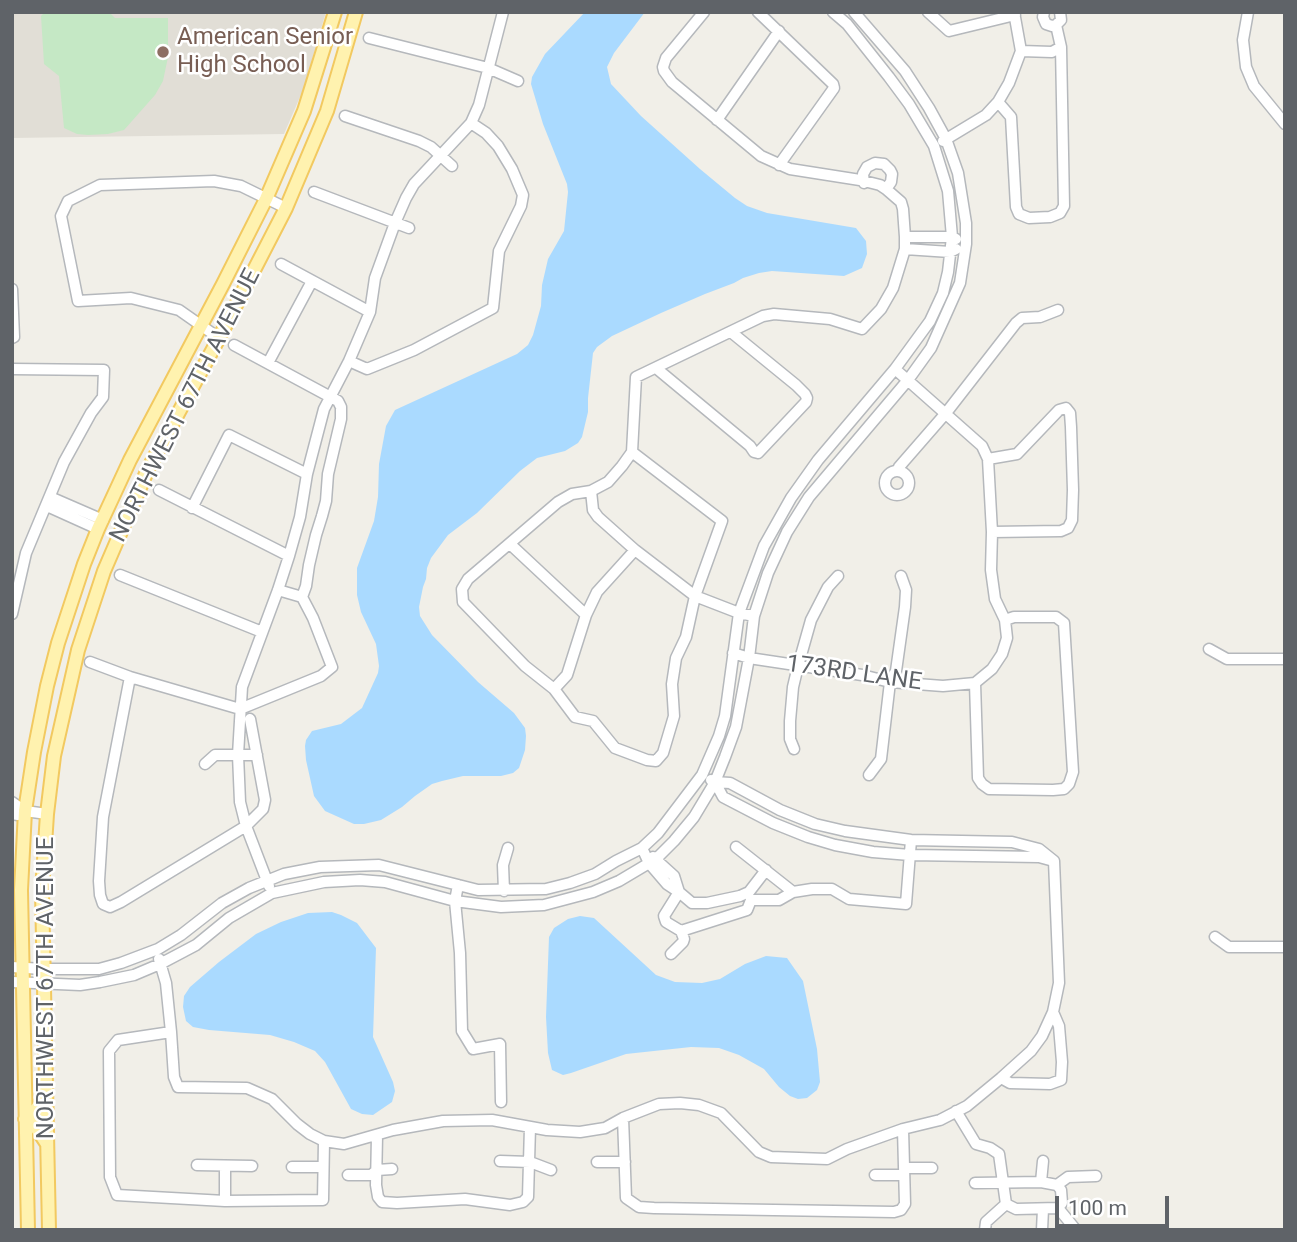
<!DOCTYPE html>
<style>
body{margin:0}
#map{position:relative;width:1297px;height:1242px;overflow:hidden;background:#f1efe8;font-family:Roboto,sans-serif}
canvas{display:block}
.frame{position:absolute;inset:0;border:14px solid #5f6368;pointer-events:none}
.scale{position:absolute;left:1055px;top:1196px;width:114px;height:32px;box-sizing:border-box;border:4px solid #5f6368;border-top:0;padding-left:9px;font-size:21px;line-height:24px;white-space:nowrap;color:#5f6368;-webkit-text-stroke:5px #fff;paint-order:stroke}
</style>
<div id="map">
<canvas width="1297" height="1242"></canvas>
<div class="frame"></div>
<div class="scale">100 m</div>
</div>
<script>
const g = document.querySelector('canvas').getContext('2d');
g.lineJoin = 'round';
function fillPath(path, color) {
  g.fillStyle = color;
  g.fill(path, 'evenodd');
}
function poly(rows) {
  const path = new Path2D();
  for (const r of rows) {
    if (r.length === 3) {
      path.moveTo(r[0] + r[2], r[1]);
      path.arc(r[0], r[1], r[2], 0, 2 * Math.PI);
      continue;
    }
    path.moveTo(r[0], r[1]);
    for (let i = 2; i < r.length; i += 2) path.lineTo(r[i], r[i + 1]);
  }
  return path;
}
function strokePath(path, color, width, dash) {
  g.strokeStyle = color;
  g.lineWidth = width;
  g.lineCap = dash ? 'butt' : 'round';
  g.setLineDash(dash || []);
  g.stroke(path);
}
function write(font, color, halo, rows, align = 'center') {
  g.font = font + ' Roboto,sans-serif';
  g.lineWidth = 5;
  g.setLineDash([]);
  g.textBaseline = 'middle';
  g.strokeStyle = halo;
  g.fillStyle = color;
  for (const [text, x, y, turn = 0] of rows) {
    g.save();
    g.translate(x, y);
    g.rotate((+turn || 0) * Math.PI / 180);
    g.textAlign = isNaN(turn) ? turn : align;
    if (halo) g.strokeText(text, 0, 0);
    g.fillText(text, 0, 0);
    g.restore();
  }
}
fillPath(poly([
 [12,12,326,12,303,90,284,134,13,138]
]), '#e1ded6');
fillPath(poly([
 [45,12,109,12,115,18,168,18,168,57,163,81,155,95,124,130,108,134,88,135,77,134,64,128,59,76,44,64,41,16]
]), '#c5e8c5');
fillPath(poly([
 [585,12,645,12,614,53,607,67,611,84,641,116,700,169,735,198,747,206,767,213,856,228,866,241,867,254,862,268,844,276,772,271,759,273,743,278,734,283,705,294,661,313,612,336,597,347,593,353,588,398,588,412,582,437,578,443,565,451,537,458,520,471,477,513,448,535,431,558,427,568,426,579,423,587,419,607,420,616,432,635,478,682,514,713,525,728,526,736,525,750,519,768,513,773,501,776,463,776,442,781,432,784,415,796,402,807,381,820,364,824,354,824,325,811,314,796,306,760,305,746,306,740,312,731,341,724,362,708,378,673,379,666,376,644,361,612,357,595,357,568,374,521,378,497,379,464,386,426,395,410,517,354,528,345,533,335,541,306,542,285,548,259,564,231,568,192,567,184,543,124,531,84,532,77,545,54],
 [332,912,341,915,357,923,376,948,373,1037,393,1082,395,1091,392,1102,373,1115,362,1114,351,1109,325,1062,315,1051,294,1042,270,1035,209,1030,193,1027,186,1021,183,1007,184,996,190,987,219,962,256,934,281,922,308,913],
 [580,916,594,918,656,975,675,982,702,983,720,979,745,964,766,956,787,958,803,981,817,1049,820,1082,817,1090,807,1098,798,1099,790,1096,779,1087,764,1069,739,1055,719,1048,691,1047,626,1054,571,1073,563,1075,552,1070,548,1053,546,1017,549,937,554,928,568,919]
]), '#aadaff');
const minor = poly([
 [758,12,833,84,834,88,779,165],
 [928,12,949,31,1015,15],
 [1044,12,1043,17,1046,24,1052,26,1056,25],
 [1248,12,1243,40,1246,67,1254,86,1285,124],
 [369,38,488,68,518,81],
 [1021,51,1052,52,1061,47],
 [998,102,1011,117,1016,207,1019,214,1029,218,1050,217,1060,213,1064,206,1061,47,1056,25,1061,20,1060,12],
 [345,116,419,141,431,147,452,166],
 [717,120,779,31],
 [943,141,986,115,998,102,1009,83,1021,51,1014,12],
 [864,183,863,174,867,167,875,163,884,164,890,170,892,174,891,182,886,189],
 [314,192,409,228],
 [905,237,952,237,956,239],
 [905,249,950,252,956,249],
 [281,264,370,312],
 [12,289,14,337,12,338],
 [219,338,179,310,131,298,78,301,61,216,68,201,100,185,214,181,241,186,286,208],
 [234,345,338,401,341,407,341,419,328,474,326,501,322,516,316,535,309,565,306,586,302,597],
 [349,361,367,369,414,350,493,308,499,251,521,206,523,195,512,169,498,146,486,133,471,123],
 [268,363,312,281],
 [656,368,750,446,754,452,758,453,806,402,807,398,805,394,796,385,731,332],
 [12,369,104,370,103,397,91,413,64,462,26,553,12,614],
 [895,369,982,446,988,459,992,532,991,570,995,599,1005,620,1007,638,1002,654,992,669,975,683,978,778,982,784,989,789,1053,790,1064,789,1069,784,1073,772,1064,623,1056,617,1014,617,1005,620],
 [632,452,722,521,695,596,686,637,676,658,672,684,674,716,663,753,656,761,647,760,615,748,593,721,575,717,554,689,525,666,463,602,462,589,468,579,558,502,572,494,591,491,608,482,622,466,632,452,636,377,763,316,774,314,830,319,862,329,881,309,893,288,905,249,905,237,903,209,901,202,886,189,880,185,860,180,790,169,761,156,672,82,664,71,663,67,666,58,704,12],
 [988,459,1017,454,1059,410,1066,408,1070,413,1071,427,1073,490,1072,520,1068,528,1061,531,992,532],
 [898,470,899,467,946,413,1016,323,1022,318,1040,317,1058,310],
 [897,483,12],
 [159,490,289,556],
 [591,491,593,510,598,517,635,550,695,596,739,613,754,616],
 [50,497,103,520],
 [47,506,98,529],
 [192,508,229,435,307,474],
 [510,544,586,615],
 [120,575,262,632],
 [1209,649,1227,659,1285,659],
 [733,653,749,658,862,675,890,682,943,686,975,683],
 [90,662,130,677,240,709,321,676,332,667,313,618,302,597,278,590],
 [130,677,103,817,99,881,100,895,103,904,110,907,121,902,246,826,263,809,265,800,250,719],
 [554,689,567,675,586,615,597,592,635,550],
 [794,749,790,739,790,721,793,687,798,666,811,620,828,587,838,576],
 [205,764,215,755,257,755],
 [869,775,881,759,890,682,896,671,905,607,906,590,901,576],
 [711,780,715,782,730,783,780,810,815,824,845,831,911,840,1012,842,1039,849,1054,861],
 [715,782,723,797,773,823,808,837,835,845,873,852,910,855,1039,857,1050,860],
 [12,802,25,811],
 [12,814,18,815,25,811,47,814],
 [736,847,793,892,812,889,832,889,849,899,906,904,911,840],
 [642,848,649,863,667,884,679,892,692,903,707,903,740,896,749,892,766,870],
 [653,857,674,876,679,892],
 [458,885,455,901,460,953,462,1031,473,1049,500,1044,501,1102],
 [269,886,246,826,240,802,238,755,242,687,278,590,289,556,300,517,307,474,324,409,349,361,370,312,375,278,395,223,406,198,414,184,471,123,479,105,503,12],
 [504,891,503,865,508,848],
 [681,931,747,910,751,900,779,900,793,892],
 [1215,937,1229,947,1285,947],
 [671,954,683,942,684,939,681,931,666,922,664,916,679,892],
 [159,959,166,983,171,1032,174,1077,178,1087,247,1088,272,1099,297,1124,310,1134,324,1141,344,1144,393,1130,443,1121,492,1120,547,1130,580,1132,605,1128,623,1118,659,1104,680,1103,699,1105,721,1113,759,1152,771,1157,827,1159,847,1149,903,1129,940,1120,967,1106,1001,1078,1031,1051,1042,1036,1053,1012],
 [12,967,42,969,99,969,121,963,158,949,181,935,222,903,249,888,284,874,320,867,379,865,478,890,546,889,570,883,595,874,616,861,642,848,658,833,702,775,719,736,725,716,739,613,764,546,791,498,818,460,895,369,930,321,943,293,948,272,952,237,948,191,934,146,909,104,889,77,847,24,833,12],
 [12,982,80,985,100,982,134,975,160,964,196,945,229,918,272,893,324,882,360,880,385,882,455,901,501,907,544,905,593,892,619,881,656,859,674,841,694,817,715,782,725,757,736,727,749,658,754,616,768,573,787,532,809,497,908,380,931,348,960,283,966,244,966,223,958,173,946,139,929,108,905,71,854,12],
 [171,1032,118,1040,109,1051,110,1177,117,1195,225,1201,323,1200,324,1141],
 [1001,1078,1010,1083,1050,1084,1061,1080,1062,1062,1059,1026,1053,1012,1059,983,1054,861],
 [956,1111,976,1144,990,1148,999,1154,1006,1204],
 [623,1118,626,1198,639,1207,654,1208,894,1212,901,1210,905,1204,903,1129],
 [377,1136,376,1185,378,1197,382,1202,397,1203,465,1199,510,1205,523,1202,528,1197,530,1127],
 [500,1161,530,1162,551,1170],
 [597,1162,625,1162],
 [197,1165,252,1166],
 [292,1167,323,1167],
 [904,1168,932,1168],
 [348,1175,371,1175,377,1170,392,1169],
 [875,1175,904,1175],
 [1041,1182,1043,1161],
 [975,1183,1041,1182,1057,1185,1068,1177,1096,1176],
 [1057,1185,1061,1190,1062,1203,1058,1208],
 [225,1201,225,1166],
 [1006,1204,1016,1209,1058,1208,1076,1230],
 [985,1230,986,1222,1006,1204],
 [1042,1230,1043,1209]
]);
const major = poly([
 [45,1096,35,1111,25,1119,35,1126,47,1144],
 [28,1230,21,890,25,811,34,752,47,686,58,643,84,564,98,529,130,460,223,284,266,199,304,111,335,12],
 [49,1230,42,891,47,814,54,756,78,650,104,571,148,469,219,338,286,208,327,111,356,12]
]);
strokePath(minor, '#b5b8bc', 13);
strokePath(major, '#f2c960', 16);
strokePath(minor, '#fff', 10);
strokePath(major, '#fff2af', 12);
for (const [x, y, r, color] of [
 [163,52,7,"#8d6e63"]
]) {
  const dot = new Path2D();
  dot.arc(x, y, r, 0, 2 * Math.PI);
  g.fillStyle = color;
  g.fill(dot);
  strokePath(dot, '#fff', 2.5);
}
write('24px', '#785e54', '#fff', [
 ["American Senior",177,38],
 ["High School",177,66]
], 'left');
write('24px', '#5f6368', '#fff', [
 ["NORTHWEST 67TH AVENUE",186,406,-63],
 ["173RD LANE",854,674,8],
 ["NORTHWEST 67TH AVENUE",47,988,-90]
]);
</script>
